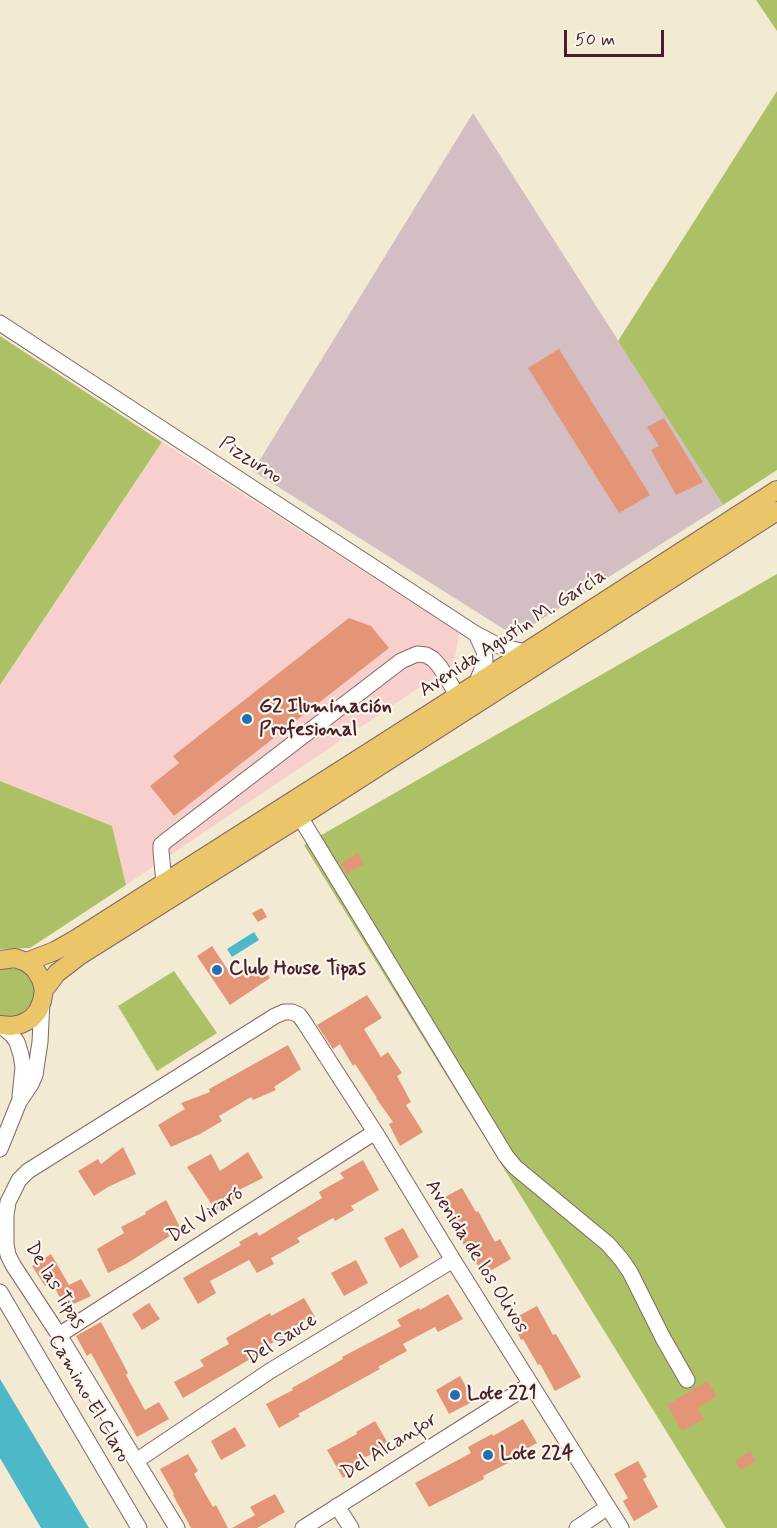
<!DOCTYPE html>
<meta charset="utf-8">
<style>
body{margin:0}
#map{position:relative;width:777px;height:1528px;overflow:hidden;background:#f2ead2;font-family:Mynerve,sans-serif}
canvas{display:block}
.scale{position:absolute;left:564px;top:30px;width:100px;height:27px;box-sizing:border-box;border:3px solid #4a1f2b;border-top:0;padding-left:8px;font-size:18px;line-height:21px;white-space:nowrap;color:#4a1f2b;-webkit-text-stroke:4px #fbf7ec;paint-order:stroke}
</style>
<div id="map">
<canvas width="777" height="1528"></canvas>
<div class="scale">50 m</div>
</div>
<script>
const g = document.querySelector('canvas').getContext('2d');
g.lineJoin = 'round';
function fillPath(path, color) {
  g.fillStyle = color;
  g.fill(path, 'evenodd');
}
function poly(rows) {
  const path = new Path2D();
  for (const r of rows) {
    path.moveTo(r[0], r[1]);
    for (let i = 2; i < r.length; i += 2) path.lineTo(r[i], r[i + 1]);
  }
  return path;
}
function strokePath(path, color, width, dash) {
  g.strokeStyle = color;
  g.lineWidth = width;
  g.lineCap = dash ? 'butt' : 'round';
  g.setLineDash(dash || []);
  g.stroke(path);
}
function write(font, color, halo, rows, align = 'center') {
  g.font = font + ' Mynerve,sans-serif';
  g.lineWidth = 4.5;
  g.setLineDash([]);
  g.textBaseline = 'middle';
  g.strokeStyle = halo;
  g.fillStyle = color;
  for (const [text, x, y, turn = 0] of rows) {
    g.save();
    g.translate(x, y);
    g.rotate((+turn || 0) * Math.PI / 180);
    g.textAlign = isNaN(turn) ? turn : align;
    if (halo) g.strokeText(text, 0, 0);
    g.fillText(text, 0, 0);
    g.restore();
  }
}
fillPath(poly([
 [162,442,459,633,454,664,126,885,112,826,0,781,0,685]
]), '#f7d0cd');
fillPath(poly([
 [473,113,723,505,515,636,253,471]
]), '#d2bec3');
fillPath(poly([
 [756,0,777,0,777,31],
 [777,91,777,470,723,505,618,341],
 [0,336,162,442,0,685],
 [777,574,777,1528,726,1528,304,845],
 [0,781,112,826,126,885,30,948,0,949],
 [9,968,18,969,26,973,32,980,36,988,34,1004,23,1017,0,1018,0,970],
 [174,971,217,1033,157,1071,118,1006]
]), '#acc166');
fillPath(poly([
 [254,932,259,940,232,957,227,949],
 [0,1379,89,1528,41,1528,0,1458]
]), '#4db9c8');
fillPath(poly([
 [559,349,650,495,619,513,528,368],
 [664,418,703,482,676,495,651,450,659,446,647,427],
 [349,618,371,626,389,648,174,816,150,786,179,763,173,756],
 [358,853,364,864,347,874,341,863],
 [262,908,267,917,258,922,252,913],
 [212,946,234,979,259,962,270,978,230,1005,197,956],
 [367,995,382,1018,364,1029,381,1057,388,1052,402,1073,397,1076,411,1102,406,1105,423,1132,400,1146,389,1124,393,1122,376,1098,377,1098,355,1064,353,1066,340,1044,333,1049,317,1025],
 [288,1045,301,1069,274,1087,276,1090,253,1100,251,1097,219,1116,222,1121,200,1134,171,1147,158,1125,185,1109,181,1103,210,1092,209,1089],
 [123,1147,136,1174,108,1187,94,1196,78,1171,98,1159,101,1164],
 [248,1152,263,1178,233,1193,236,1198,216,1211,187,1167,211,1154,220,1171],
 [363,1160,379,1190,351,1206,354,1210,335,1221,333,1218,297,1238,300,1242,271,1258,274,1264,257,1273,249,1260,210,1281,216,1293,198,1304,183,1278,241,1245,239,1242,257,1232,259,1236,322,1198,319,1192,344,1178,340,1173],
 [462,1188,476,1212,478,1211,495,1242,500,1239,511,1259,483,1275,466,1244,464,1245,439,1200],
 [166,1200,181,1229,126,1264,108,1273,97,1249,124,1233,121,1227,146,1214,145,1212],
 [403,1228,419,1257,400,1268,384,1238],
 [51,1254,69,1285,81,1279,91,1296,65,1308,52,1282,45,1286,32,1266],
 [356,1260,368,1283,344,1296,331,1273],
 [448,1294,463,1319,438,1332,435,1327,403,1344,407,1351,378,1367,380,1369,298,1414,300,1416,279,1428,266,1404,293,1390,292,1388,343,1359,342,1357,401,1326,397,1320,419,1308,420,1310],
 [304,1298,315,1317,282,1335,283,1337,257,1351,259,1354,183,1398,174,1382,204,1366,200,1360,229,1344,226,1338,270,1313,271,1316],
 [149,1303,160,1319,142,1330,132,1314],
 [537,1306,553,1335,556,1334,581,1377,555,1391,540,1364,538,1365,523,1339,521,1340,511,1320],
 [101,1322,128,1373,126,1375,145,1410,159,1402,169,1419,137,1437,91,1353,87,1356,76,1336],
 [460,1376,474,1401,449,1414,436,1390],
 [707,1381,717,1396,697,1408,704,1419,682,1431,667,1405],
 [523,1419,537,1443,506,1460,508,1463,483,1476,484,1479,429,1507,415,1483,471,1453,468,1447,492,1434,493,1436],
 [375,1421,389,1445,362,1459,366,1465,343,1478,327,1450,357,1434,356,1432],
 [235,1427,246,1446,221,1460,211,1441],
 [750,1451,756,1461,741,1470,735,1461],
 [188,1454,198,1471,194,1474,213,1507,216,1505,228,1528,191,1528,173,1495,174,1494,160,1469],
 [638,1461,647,1477,643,1479,658,1507,634,1521,623,1501,628,1498,614,1474],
 [275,1494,285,1512,257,1528,232,1528,255,1515,250,1507]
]), '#e59577');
const minor = poly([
 [0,323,476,634,499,646,526,652],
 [476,684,483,667,485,660,484,651,476,634],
 [300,817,506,1156,515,1167,608,1244,621,1259,630,1272,663,1338,687,1380],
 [164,883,161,851,161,845,167,840,401,661,417,654,426,655,433,659,440,667,458,696],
 [0,1025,12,1035,17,1042,21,1055,23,1067,20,1096],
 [0,1149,19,1102,31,1084,35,1075,40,1042,42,1001],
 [0,1292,139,1528],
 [59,1335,375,1132],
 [136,1461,270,1371,453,1260],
 [337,1506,351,1528],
 [177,1528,59,1335,13,1265,8,1255,6,1244,6,1215,8,1202,19,1180,28,1171,275,1016,284,1012,292,1012,299,1015,304,1022,375,1132,453,1260,621,1528],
 [303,1528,531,1384],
 [577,1528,608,1507]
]);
const major = poly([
 [0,960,15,958,26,962,35,969,41,979,44,990,42,1001,38,1011,31,1019,21,1024,11,1026,0,1025],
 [26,962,55,951,76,939,476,684,777,490],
 [44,990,57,973,79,956,300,817,777,511]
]);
strokePath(minor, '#856665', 17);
strokePath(major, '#856665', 20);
strokePath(minor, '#fff', 15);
strokePath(major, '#eac669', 18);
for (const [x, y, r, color] of [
 [247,719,6,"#1f6fb2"],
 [217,970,6,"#1f6fb2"],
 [455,1395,6,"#1f6fb2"],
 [488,1455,6,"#1f6fb2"]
]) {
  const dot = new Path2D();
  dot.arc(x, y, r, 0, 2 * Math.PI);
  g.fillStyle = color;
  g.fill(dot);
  strokePath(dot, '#fbf7ec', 2);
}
write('20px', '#4a1f2b', '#fbf7ec', [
 ["Pizzurno",250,461,33],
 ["Avenida Agustín M. García",513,634,-33],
 ["Del Viraró",206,1216,-33],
 ["Avenida de los Olivos",476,1257,58],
 ["De las Tipas",54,1286,59],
 ["Del Sauce",282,1340,-32],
 ["Camino El Claro",88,1399,60],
 ["Del Alcanfor",390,1447,-32]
]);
write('bold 20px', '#4a1f2b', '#fbf7ec', [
 ["G2 Iluminación",259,708],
 ["Profesional",259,731],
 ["Club House Tipas",229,970],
 ["Lote 221",467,1395],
 ["Lote 224",500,1455]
], 'left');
</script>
